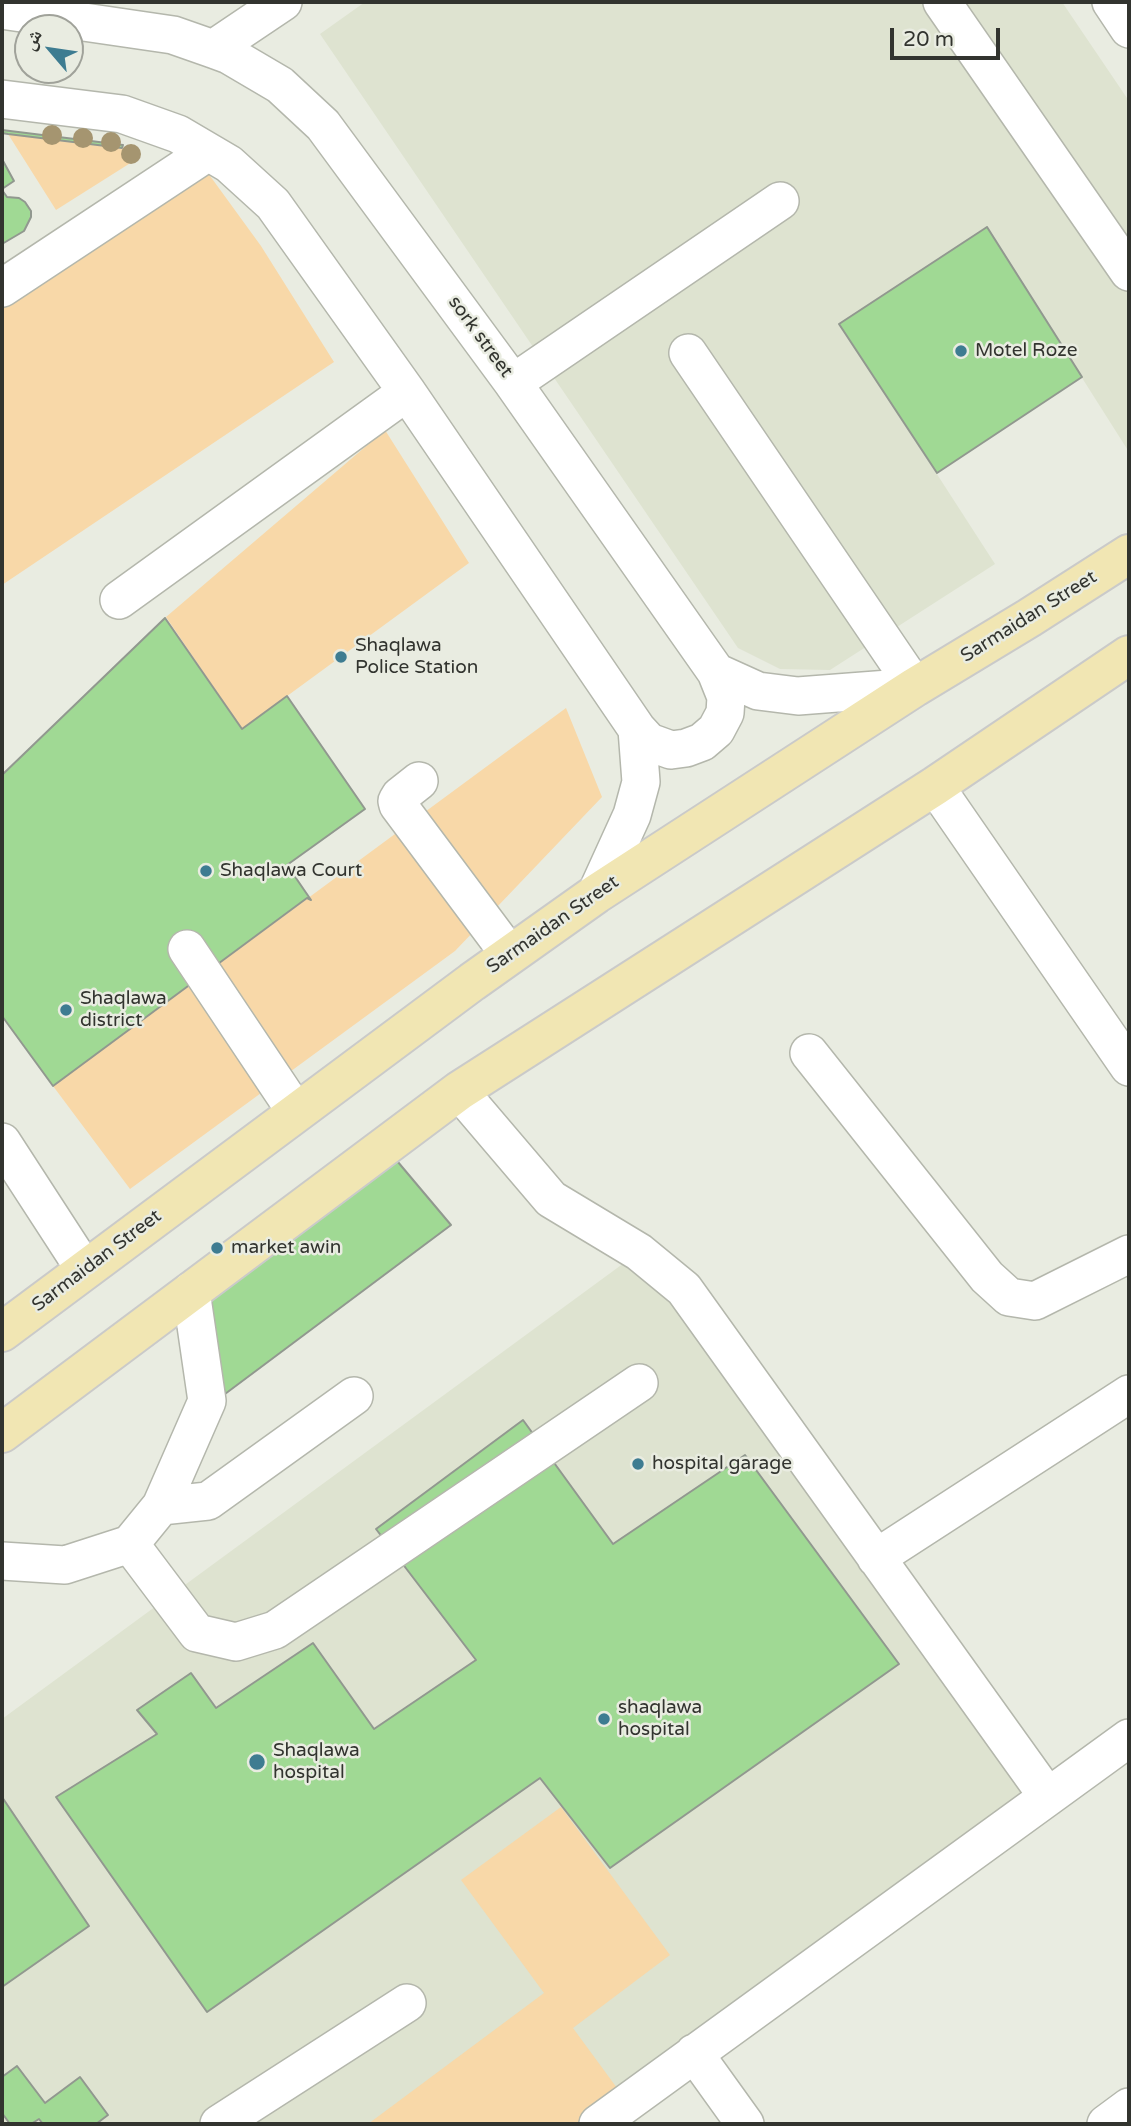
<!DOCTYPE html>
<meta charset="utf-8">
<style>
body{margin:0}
#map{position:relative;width:1131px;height:2126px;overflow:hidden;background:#e9ece1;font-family:"Varela Round","Noto Naskh Arabic",sans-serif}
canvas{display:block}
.frame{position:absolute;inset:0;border:4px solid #32342f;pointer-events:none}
.north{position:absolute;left:14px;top:14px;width:70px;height:70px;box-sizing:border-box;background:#e9ece1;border:2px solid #a0a29a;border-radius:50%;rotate:299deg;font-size:19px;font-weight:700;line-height:28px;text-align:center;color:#32342f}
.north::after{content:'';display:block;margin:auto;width:24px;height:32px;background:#3e7c91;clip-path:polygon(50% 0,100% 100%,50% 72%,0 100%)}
.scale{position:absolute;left:890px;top:28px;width:110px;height:32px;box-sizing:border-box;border:4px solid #32342f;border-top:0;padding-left:9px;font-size:21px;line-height:24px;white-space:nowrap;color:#32342f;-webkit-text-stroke:5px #e9ece1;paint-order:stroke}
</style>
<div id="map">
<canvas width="1131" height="2126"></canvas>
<div class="frame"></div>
<div class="north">ش</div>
<div class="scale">20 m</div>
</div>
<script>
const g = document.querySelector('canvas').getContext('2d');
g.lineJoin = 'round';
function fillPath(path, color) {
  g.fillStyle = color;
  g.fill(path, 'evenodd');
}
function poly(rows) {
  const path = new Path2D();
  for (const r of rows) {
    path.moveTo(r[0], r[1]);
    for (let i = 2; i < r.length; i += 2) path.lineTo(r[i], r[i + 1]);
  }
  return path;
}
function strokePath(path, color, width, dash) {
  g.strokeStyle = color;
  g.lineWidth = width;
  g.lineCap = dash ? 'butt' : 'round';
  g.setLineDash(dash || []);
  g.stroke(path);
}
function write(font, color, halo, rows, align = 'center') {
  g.font = font + ' "Varela Round",sans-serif';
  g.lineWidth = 5;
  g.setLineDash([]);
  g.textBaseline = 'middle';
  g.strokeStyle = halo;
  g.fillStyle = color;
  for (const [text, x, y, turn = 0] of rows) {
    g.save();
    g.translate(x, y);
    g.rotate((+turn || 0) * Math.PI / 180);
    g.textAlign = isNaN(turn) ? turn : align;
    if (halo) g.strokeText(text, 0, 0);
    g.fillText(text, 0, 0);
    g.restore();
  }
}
fillPath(poly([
 [365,2,1062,2,1129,101,1129,452,987,228,840,324,995,564,830,670,780,669,738,648,320,34],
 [639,1252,1048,1797,596,2124,2,2124,2,1987,88,1926,2,1797,2,1719]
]), '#dee3d0');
fillPath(poly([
 [8,134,122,148,132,162,56,210],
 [205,169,261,246,334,362,2,585,2,306],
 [385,430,469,563,242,729,166,617],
 [566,708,602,797,455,951,130,1189,53,1086],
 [561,1807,670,1955,573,2028,628,2103,598,2124,368,2124,544,1993,461,1880]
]), '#f8d8a8');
const building = poly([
 [2,130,123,145,122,148,8,134,2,133,2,130],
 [2,159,14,181,2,189,2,159],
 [2,190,7,197,19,198,25,202,31,211,31,217,24,231,2,244,2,190],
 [987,227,1082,377,937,473,839,324,987,227],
 [165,618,242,729,287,696,365,809,287,865,311,900,307,898,53,1086,2,1016,2,775,165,618],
 [387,1149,451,1225,225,1394,203,1287,387,1149],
 [523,1420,613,1544,745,1455,899,1664,610,1868,540,1778,207,2012,56,1797,157,1734,137,1710,191,1673,216,1708,313,1643,374,1729,476,1660,376,1529,523,1420],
 [2,1797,89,1926,2,1987,2,1797],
 [17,2066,45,2103,80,2077,108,2115,96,2124,43,2124,39,2119,31,2124,10,2124,2,2113,2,2077,17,2066]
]);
fillPath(building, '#a0d994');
strokePath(building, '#91988f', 2);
const minor = poly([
 [942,2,1129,272],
 [1111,2,1129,29],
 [2,10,173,35,213,49,229,55,280,85,323,125,513,383,716,672,758,691,798,696,915,687,688,353],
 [213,49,283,2],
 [2,99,122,114,178,134,229,164,273,204,407,392,637,729,649,742,671,750,686,748,702,742,716,730,725,713,726,697,716,672],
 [2,288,208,152],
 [513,383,780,201],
 [119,600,407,392],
 [419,781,400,796,397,801,398,805,510,955],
 [935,786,1129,1067],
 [596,894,632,815,641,782,637,729],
 [187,949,296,1112],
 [809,1053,987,1277,1009,1297,1035,1301,1129,1254],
 [459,1091,551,1199,639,1252,684,1289,1048,1797],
 [2,1142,85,1270],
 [161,1506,208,1501,354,1396],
 [130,1544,197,1633,236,1642,275,1630,639,1383],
 [876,1558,1129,1394],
 [2,1561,65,1565,130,1544,161,1506,207,1401,191,1291],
 [694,2053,745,2124],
 [219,2124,407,2003],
 [598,2124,1129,1738],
 [1106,2124,1129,2107]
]);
const major = poly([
 [2,1332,472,982,596,894,915,687,1029,618,1129,554],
 [2,1433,459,1091,935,786,1129,655]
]);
strokePath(minor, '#b4b7ac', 40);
strokePath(major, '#cacac9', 42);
strokePath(minor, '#fff', 37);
strokePath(major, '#f1e6b3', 38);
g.fillStyle = '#a59570';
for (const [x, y] of [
 [52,135],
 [83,138],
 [111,142],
 [131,154]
]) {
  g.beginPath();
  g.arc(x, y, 10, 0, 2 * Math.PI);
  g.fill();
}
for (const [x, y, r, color] of [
 [961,351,7,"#3e7c91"],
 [341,657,7,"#3e7c91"],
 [206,871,7,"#3e7c91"],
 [66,1010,7,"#3e7c91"],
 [217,1248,7,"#3e7c91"],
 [638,1464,7,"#3e7c91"],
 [604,1719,7,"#3e7c91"],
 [257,1762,9,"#3e7c91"]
]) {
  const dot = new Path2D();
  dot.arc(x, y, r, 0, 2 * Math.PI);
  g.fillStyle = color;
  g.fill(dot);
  strokePath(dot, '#e9ece1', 2.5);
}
write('19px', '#32342f', '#e9ece1', [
 ["sork street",480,337,54],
 ["Sarmaidan Street",1029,617,-32],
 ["Sarmaidan Street",553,925,-35],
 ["Sarmaidan Street",97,1261,-37]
]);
write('19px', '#32342f', '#e9ece1', [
 ["Motel Roze",975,351],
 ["Shaqlawa",355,646],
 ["Police Station",355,668],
 ["Shaqlawa Court",220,871],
 ["Shaqlawa",80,999],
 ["district",80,1021],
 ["market awin",231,1248],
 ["hospital garage",652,1464],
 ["shaqlawa",618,1708],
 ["hospital",618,1730],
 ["Shaqlawa",273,1751],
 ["hospital",273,1773]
], 'left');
</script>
